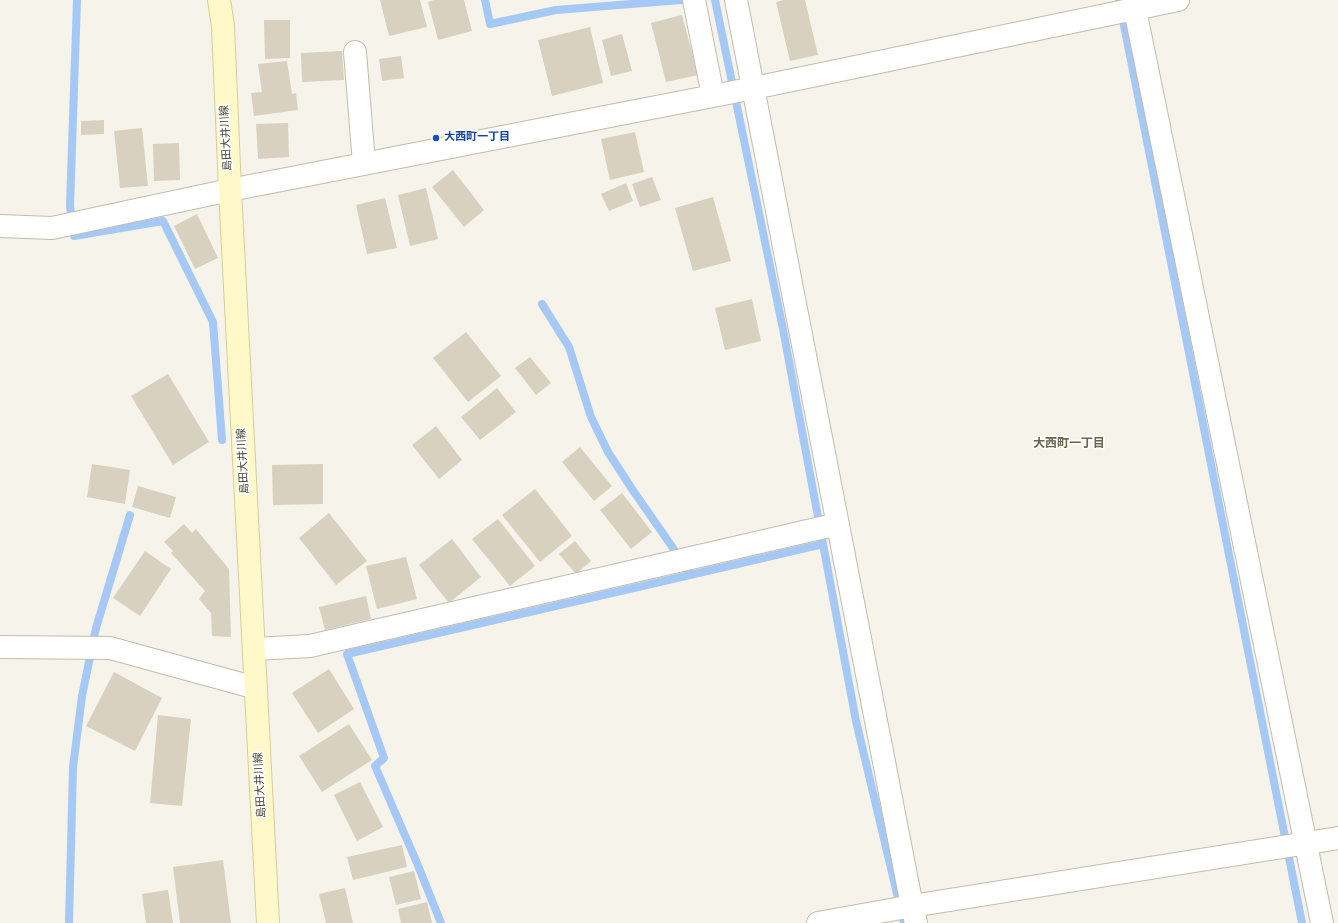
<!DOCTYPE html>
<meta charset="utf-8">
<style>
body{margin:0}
canvas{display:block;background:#f5f3ea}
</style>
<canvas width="1338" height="923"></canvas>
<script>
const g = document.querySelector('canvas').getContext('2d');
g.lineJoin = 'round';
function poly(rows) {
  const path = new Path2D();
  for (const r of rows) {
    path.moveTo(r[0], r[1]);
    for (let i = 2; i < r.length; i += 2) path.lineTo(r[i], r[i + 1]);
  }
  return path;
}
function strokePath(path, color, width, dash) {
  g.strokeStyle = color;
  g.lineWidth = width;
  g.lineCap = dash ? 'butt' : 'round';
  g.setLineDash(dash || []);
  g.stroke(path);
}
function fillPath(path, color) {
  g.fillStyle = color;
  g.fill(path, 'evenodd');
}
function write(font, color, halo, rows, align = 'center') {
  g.font = font + ' Overpass,"Noto Sans JP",sans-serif';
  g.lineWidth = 3.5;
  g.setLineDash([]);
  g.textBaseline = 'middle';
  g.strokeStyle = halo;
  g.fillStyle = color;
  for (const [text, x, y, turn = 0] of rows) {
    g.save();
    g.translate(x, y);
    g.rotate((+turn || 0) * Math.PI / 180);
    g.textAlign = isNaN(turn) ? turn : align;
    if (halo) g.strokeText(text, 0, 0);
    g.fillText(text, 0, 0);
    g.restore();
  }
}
strokePath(poly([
 [77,0,70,206,74,236,163,221,213,322,222,440],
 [485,0,490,24,556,10,681,0],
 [715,0,783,329,856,721,904,923],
 [1119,0,1302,923],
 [542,304,569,347,591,417,608,452,632,489,680,558],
 [688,571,690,575,823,544],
 [69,923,73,767,82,696,96,628,130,515],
 [441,923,417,863,375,766,384,758,347,654,690,575]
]), '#a5c9f4', 8);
fillPath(poly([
 [380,0,420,0,427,27,389,36],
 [434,0,464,0,472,31,438,40,428,2],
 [784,0,805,0,818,55,790,61,776,2],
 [682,15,698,75,666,82,651,23],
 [264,20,290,20,290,58,265,59],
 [590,27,603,83,552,96,538,40],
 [622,34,632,71,611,76,602,40],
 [342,51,344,80,302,82,301,53],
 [401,56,404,78,382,81,379,59],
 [287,61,292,94,296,93,298,110,254,116,251,93,262,92,258,64],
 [104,120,104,134,81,135,81,121],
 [288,123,289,157,258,159,256,124],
 [142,128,148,186,120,188,114,131],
 [635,132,644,172,610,180,601,139],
 [179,143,180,180,154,181,153,144],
 [453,170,484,210,464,227,432,187],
 [652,177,661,200,640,207,632,184],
 [626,183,633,201,609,211,601,194],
 [426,188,438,239,410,246,398,195],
 [713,197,731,261,693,271,675,208],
 [385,198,397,248,367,254,356,205],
 [197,214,218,258,195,269,174,226],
 [752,299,761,341,725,350,715,308],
 [466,332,501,376,468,402,433,358],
 [530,357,551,383,536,395,515,368],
 [168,374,209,442,173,465,131,396],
 [497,388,516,412,480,440,461,417],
 [436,426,462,460,439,479,412,445],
 [580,447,612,486,594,501,562,462],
 [92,464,130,470,125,504,87,497],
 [323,464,323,504,273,505,272,465],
 [138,486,176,497,170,518,132,507],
 [535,489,572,536,540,562,502,515],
 [622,493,652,532,631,549,600,510],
 [329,513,367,561,336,585,299,538],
 [498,519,535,566,510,586,472,539],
 [184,524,192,533,196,529,229,569,231,637,212,636,211,613,199,599,205,591,171,553,173,551,164,542],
 [452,539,481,577,449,603,419,565],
 [575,541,591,561,576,574,559,554],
 [145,551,171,569,140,616,113,598],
 [406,557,417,599,377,609,366,566],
 [366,596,371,619,325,630,319,607],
 [329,669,354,709,318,733,292,693],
 [114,672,162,698,135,751,86,726],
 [158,715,191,719,182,806,150,803],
 [349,724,372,760,322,792,299,756],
 [360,782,383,827,357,841,334,795],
 [402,845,407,867,353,880,347,857],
 [223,860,231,923,180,923,173,867],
 [414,871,421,899,396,905,389,877],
 [345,888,353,923,326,923,319,894],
 [168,890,173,923,146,923,142,894],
 [427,902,432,923,401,923,398,909]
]), '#d8d1bf');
const minor = poly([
 [694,0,713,96],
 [736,0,912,906,916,923],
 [1133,0,1322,923],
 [355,52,364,164],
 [0,226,52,228,230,190,754,88,1178,0],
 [0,647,110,648,256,688],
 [254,649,310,646,838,524],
 [818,923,912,906,1338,838]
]);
const secondary = poly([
 [219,0,223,26,230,190,268,923]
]);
strokePath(minor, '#c2bdac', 24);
strokePath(secondary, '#d7ce98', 24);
strokePath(minor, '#fff', 22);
strokePath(secondary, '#fff9ca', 22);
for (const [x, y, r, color] of [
 [436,138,4,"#1a4fb4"]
]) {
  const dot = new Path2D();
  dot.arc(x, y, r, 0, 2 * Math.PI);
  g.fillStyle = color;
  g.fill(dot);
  strokePath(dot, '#fff', 1.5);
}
write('11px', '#4a4537', '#fff', [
 ["島田大井川線",227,138,-93],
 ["島田大井川線",244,461,-93],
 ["島田大井川線",261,785,-93]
]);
write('bold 11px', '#164399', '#fff', [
 ["大西町一丁目",444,138]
], 'left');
write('bold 12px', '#6d654e', '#fff', [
 ["大西町一丁目",1069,445]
]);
</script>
